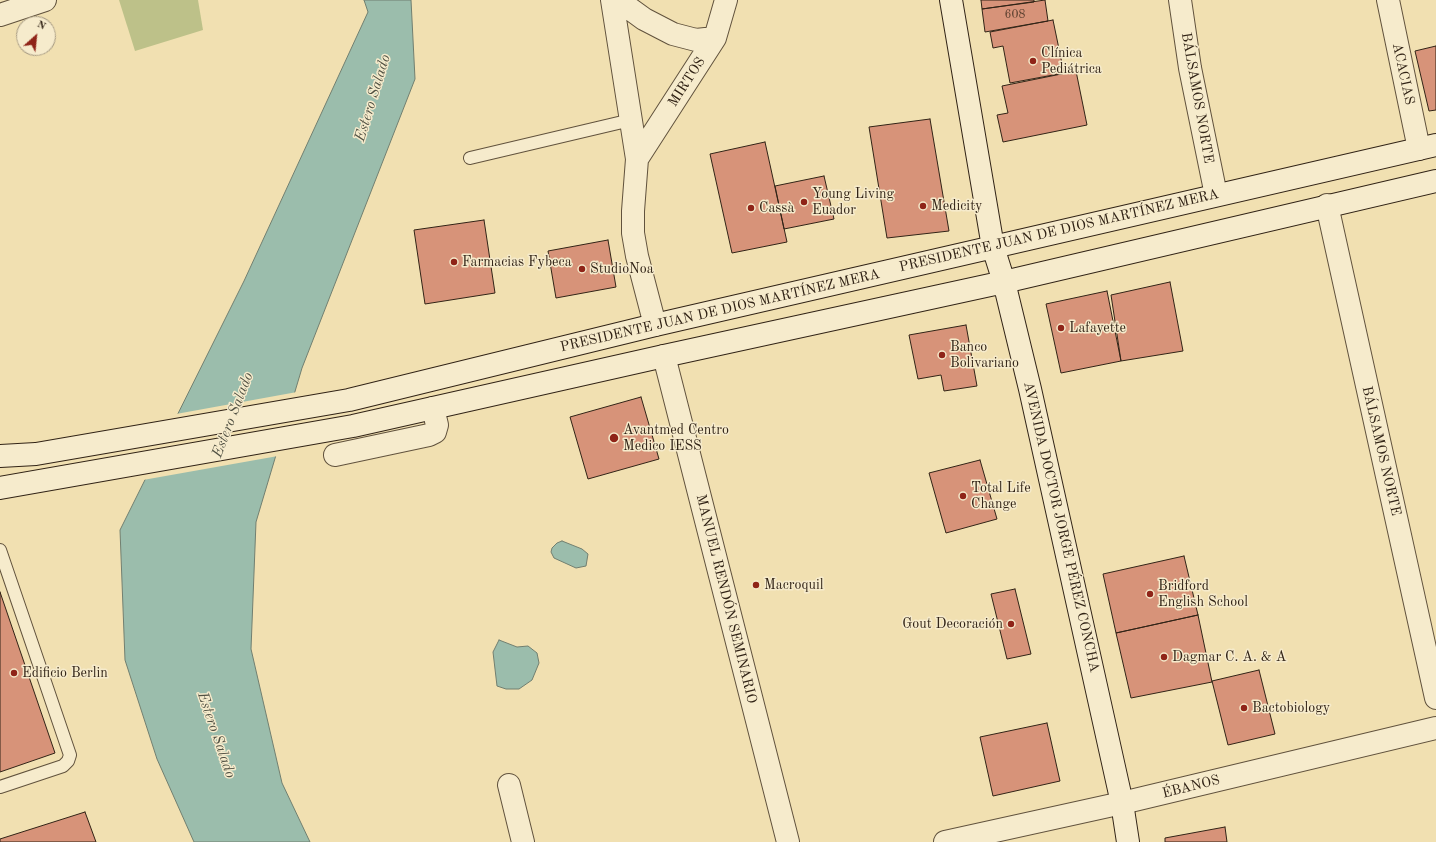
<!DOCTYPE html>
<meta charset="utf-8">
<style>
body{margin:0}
#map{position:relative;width:1436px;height:842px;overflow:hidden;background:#f1e0b1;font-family:"Old Standard TT",serif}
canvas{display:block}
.north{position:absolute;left:16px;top:16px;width:40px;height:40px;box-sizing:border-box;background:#f6ebcc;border:1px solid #a79b83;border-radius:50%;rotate:27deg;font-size:11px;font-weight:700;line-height:16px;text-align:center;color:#312316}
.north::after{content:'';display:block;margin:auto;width:14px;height:18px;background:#8f2418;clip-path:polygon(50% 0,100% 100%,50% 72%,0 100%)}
</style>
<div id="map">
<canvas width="1436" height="842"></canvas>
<div class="north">N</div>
</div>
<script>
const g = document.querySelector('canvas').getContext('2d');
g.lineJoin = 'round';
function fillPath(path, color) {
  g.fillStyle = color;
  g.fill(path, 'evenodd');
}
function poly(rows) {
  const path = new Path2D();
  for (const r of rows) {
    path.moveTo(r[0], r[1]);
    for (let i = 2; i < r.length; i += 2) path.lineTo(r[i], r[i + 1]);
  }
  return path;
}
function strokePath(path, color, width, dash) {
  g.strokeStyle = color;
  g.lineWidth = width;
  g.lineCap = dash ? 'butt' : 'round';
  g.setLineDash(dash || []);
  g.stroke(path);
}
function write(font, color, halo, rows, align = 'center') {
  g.font = font + ' "Old Standard TT",serif';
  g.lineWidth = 3;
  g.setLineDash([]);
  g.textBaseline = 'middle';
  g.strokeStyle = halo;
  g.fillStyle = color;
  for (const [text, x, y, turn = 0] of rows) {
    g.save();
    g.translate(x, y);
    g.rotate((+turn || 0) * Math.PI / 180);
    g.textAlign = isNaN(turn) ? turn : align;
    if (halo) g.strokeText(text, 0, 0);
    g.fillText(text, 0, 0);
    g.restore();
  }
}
fillPath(poly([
 [119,0,198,0,203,30,135,51]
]), '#bdc189');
const water = poly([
 [364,0,411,0,415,79,302,368,256,522,251,649,282,783,310,842,194,842,157,759,125,660,120,530,244,281,368,12,364,0],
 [562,541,582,549,588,554,586,566,576,568,554,558,551,552,552,548,557,543,562,541],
 [499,640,517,647,528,646,537,653,539,663,532,680,519,689,506,689,497,686,493,652,499,640]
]);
fillPath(water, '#9bbdac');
strokePath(water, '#717f70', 1);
fillPath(poly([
 [297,392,278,456,143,480,176,414]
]), '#f1e0b1');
const building = poly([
 [981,0,1034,0,1034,2,982,9,981,0],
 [1045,0,1048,21,985,32,982,9,1045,0],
 [1053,20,1064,73,1010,83,1003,46,993,48,990,32,1053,20],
 [1436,46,1436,110,1429,111,1415,51,1436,46],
 [1076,71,1087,125,1003,142,997,115,1008,113,1002,86,1076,71],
 [930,119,949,231,887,238,869,127,930,119],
 [765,142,787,242,732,253,710,154,765,142],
 [824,176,834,219,784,229,775,186,824,176],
 [484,220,495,293,425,304,414,230,484,220],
 [608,240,616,287,556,298,548,251,608,240],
 [1170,282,1183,351,1121,361,1111,295,1170,282],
 [1107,291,1121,361,1061,373,1046,304,1107,291],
 [966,325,977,386,944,391,941,375,918,379,909,335,966,325],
 [641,397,659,459,588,479,570,417,641,397],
 [980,460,997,519,946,533,929,473,980,460],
 [1184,556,1198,615,1116,633,1103,574,1184,556],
 [1015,589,1031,654,1007,659,991,594,1015,589],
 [0,592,55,753,0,772,0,592],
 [1198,615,1212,682,1131,698,1116,633,1198,615],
 [1259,670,1275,734,1228,745,1212,681,1259,670],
 [1047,723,1060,781,993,796,980,737,1047,723],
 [85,812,96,842,0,842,0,839,85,812],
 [1225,827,1227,842,1165,842,1165,838,1225,827]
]);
fillPath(building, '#d79379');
strokePath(building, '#312316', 1);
const lane = poly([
 [470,158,631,120],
 [0,550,70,755,68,761,63,766,0,787]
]);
const street = poly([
 [612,0,637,159,633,211,633,233,637,256,655,325],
 [618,0,644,19,673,34,696,40,715,38],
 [1180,0,1190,68,1216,195],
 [1388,0,1419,149],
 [0,15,45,0],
 [637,159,715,38,726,0],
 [1327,205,1436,698],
 [664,356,788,842],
 [335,455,429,435,435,432,437,425,433,408],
 [509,785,523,842],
 [945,842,1122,803,1436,728]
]);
const secondary = poly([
 [951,0,993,247,1004,282,1030,389,1122,803,1128,842],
 [0,456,36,454,349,400,655,325,1436,145],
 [0,488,353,426,664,356,1004,282,1436,181]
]);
strokePath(lane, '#61523d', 14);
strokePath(street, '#61523d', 24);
strokePath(secondary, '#312316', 24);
strokePath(lane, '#f6ebcc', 12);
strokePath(street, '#f6ebcc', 22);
strokePath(secondary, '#f6ebcc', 22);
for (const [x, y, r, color] of [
 [1033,61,4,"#8f2418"],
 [804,202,4,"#8f2418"],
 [923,206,4,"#8f2418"],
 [751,208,4,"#8f2418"],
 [454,262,4,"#8f2418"],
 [582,269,4,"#8f2418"],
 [1061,328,4,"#8f2418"],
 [942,355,4,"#8f2418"],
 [614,438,5,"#8f2418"],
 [963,496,4,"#8f2418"],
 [756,585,4,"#8f2418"],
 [1150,594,4,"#8f2418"],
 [1011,624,4,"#8f2418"],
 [1164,657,4,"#8f2418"],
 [14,673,4,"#8f2418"],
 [1244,708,4,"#8f2418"]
]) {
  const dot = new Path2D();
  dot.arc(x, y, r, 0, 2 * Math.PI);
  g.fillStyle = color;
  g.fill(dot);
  strokePath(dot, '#f6ebcc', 1.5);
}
write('12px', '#5a3f2f', null, [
 ["608",1015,15]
]);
write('14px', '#312316', '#f6ebcc', [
 ["Clínica",1041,53],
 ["Pediátrica",1041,69],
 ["Young Living",812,194],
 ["Euador",812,210],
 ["Medicity",931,206],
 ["Cassà",759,208],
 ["Farmacias Fybeca",462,262],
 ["StudioNoa",590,269],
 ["Lafayette",1069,328],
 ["Banco",950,347],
 ["Bolivariano",950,363],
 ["Avantmed Centro",623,430],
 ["Medico IESS",623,446],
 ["Total Life",971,488],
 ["Change",971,504],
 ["Macroquil",764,585],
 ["Bridford",1158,586],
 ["English School",1158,602],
 ["Gout Decoración",1003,624,"right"],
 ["Dagmar C. A. & A",1172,657],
 ["Edificio Berlin",22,673],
 ["Bactobiology",1252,708]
], 'left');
write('14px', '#312316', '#f6ebcc', [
 ["ACACIAS",1403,74,78],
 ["MIRTOS",687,82,-57],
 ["BÁLSAMOS NORTE",1197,98,80],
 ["PRESIDENTE JUAN DE DIOS MARTÍNEZ MERA",1059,231,-13],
 ["PRESIDENTE JUAN DE DIOS MARTÍNEZ MERA",720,311,-13],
 ["BÁLSAMOS NORTE",1381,451,77],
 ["AVENIDA DOCTOR JORGE PÉREZ CONCHA",1061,527,77],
 ["MANUEL RENDÓN SEMINARIO",726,599,76],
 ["ÉBANOS",1191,787,-14]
]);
write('italic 15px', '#515143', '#f6ebcc', [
 ["Estero Salado",373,98,-73],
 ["Estero Salado",233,415,-69],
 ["Estero Salado",216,735,71]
]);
</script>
